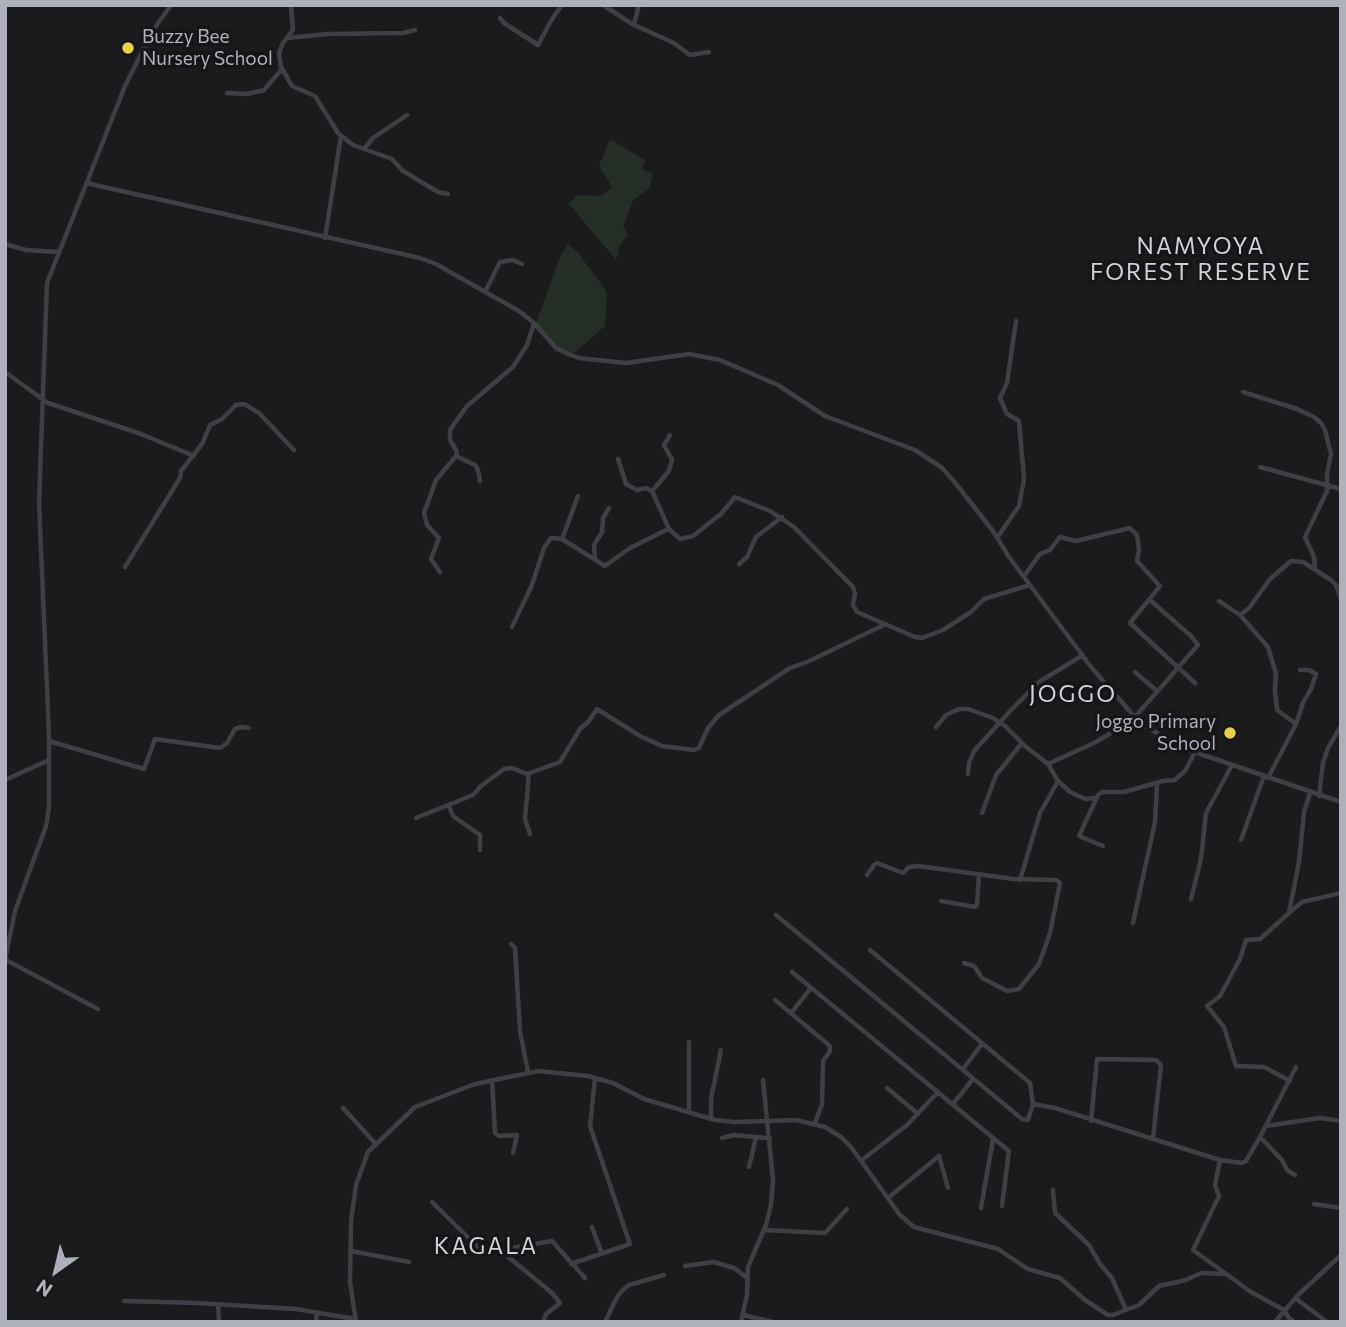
<!DOCTYPE html>
<style>
body{margin:0}
#map{position:relative;width:1346px;height:1327px;overflow:hidden;background:#1b1b1d;font-family:Commissioner,sans-serif}
canvas{display:block}
.frame{position:absolute;inset:0;border:7px solid #aeb0bb;pointer-events:none}
.north{position:absolute;left:21px;top:1236px;width:70px;height:70px;-webkit-text-stroke:5px #161618;paint-order:stroke;rotate:214deg;font-size:19px;font-weight:700;line-height:28px;text-align:center;color:#aeb0bb}
.north::after{content:'';display:block;margin:auto;width:24px;height:32px;background:#aeb0bb;clip-path:polygon(50% 0,100% 100%,50% 72%,0 100%)}
</style>
<div id="map">
<canvas width="1346" height="1327"></canvas>
<div class="frame"></div>
<div class="north">N</div>
</div>
<script>
const g = document.querySelector('canvas').getContext('2d');
g.lineJoin = 'round';
function fillPath(path, color) {
  g.fillStyle = color;
  g.fill(path, 'evenodd');
}
function poly(rows) {
  const path = new Path2D();
  for (const r of rows) {
    path.moveTo(r[0], r[1]);
    for (let i = 2; i < r.length; i += 2) path.lineTo(r[i], r[i + 1]);
  }
  return path;
}
function strokePath(path, color, width, dash) {
  g.strokeStyle = color;
  g.lineWidth = width;
  g.lineCap = dash ? 'butt' : 'round';
  g.setLineDash(dash || []);
  g.stroke(path);
}
function write(font, color, halo, rows, align = 'center') {
  g.font = font + ' Commissioner,sans-serif';
  g.lineWidth = 7;
  g.setLineDash([]);
  g.textBaseline = 'middle';
  g.strokeStyle = halo;
  g.fillStyle = color;
  for (const [text, x, y, turn = 0] of rows) {
    g.save();
    g.translate(x, y);
    g.rotate((+turn || 0) * Math.PI / 180);
    g.textAlign = isNaN(turn) ? turn : align;
    if (halo) g.strokeText(text, 0, 0);
    g.fillText(text, 0, 0);
    g.restore();
  }
}
fillPath(poly([
 [610,139,645,160,642,169,653,174,649,189,634,199,623,226,628,235,620,245,616,260,569,204,577,195,600,196,612,187,599,166],
 [568,244,579,254,607,292,605,326,571,356,557,346,536,323,560,257]
]), '#252d27');
strokePath(poly([
 [291,5,293,30,283,43,279,53,281,67,292,86,315,96,338,133,353,145,392,159,403,171,438,192,448,194],
 [603,5,632,24,674,43,690,55,709,52],
 [500,18,504,23,538,45,552,19,562,5],
 [634,24,639,5],
 [287,38,327,34,403,33,415,30],
 [227,93,247,94,264,90,282,69],
 [364,149,373,138,407,115],
 [86,183,420,258,436,264,519,311,534,323,556,348,568,354,579,358,626,363,689,354,720,360,778,385,825,416,915,450,941,467,953,480,993,531,1009,557,1091,667,1141,724,1183,748,1341,802],
 [325,238,341,136],
 [5,244,26,250,59,252],
 [485,292,500,262,513,260,522,264],
 [5,372,48,403,141,434,194,456],
 [1243,392,1297,409,1314,417,1321,423,1325,430,1331,454,1327,474,1327,491,1305,537,1314,557,1315,569],
 [456,456,457,452,450,440,450,430,467,406,513,367,527,345,534,324],
 [456,456,475,465,478,470,480,481],
 [618,459,626,484,637,490,646,488,652,491,669,529],
 [1260,467,1341,489],
 [652,491,669,471,672,460,664,445,670,435],
 [997,538,1019,506,1024,479,1019,421,1007,414,1000,398,1007,383,1016,321],
 [562,539,578,496],
 [595,560,594,545,602,532,603,518,609,508],
 [739,564,747,557,756,537,782,517],
 [125,567,180,478,181,471,202,444,210,425,222,419,236,405,244,404,259,413,294,450],
 [440,572,431,559,439,538,427,525,424,513,436,480,456,456],
 [1024,576,1040,554,1050,550,1060,537,1076,541,1130,528,1137,535,1139,550,1137,561,1160,586,1130,623,1195,683],
 [1219,601,1240,615,1268,647,1276,674,1275,690,1277,710,1296,724,1268,778],
 [1240,615,1249,608,1270,579,1291,561,1303,562,1331,580,1336,585,1341,599],
 [512,627,532,585,544,548,551,538,562,539,605,566,630,548,666,530,669,529,680,539,693,536,721,514,735,497,770,511,794,527,853,587,855,594,853,605,857,612,915,637,922,638,943,630,971,612,984,599,1030,585],
 [1135,672,1157,691],
 [1134,718,1198,645,1191,636,1150,600],
 [1296,724,1303,703,1311,689,1316,674,1309,670,1300,670],
 [936,727,946,715,959,709,968,709,993,718,1005,726,1025,746,1048,764,1058,781,1070,792,1085,799,1096,798],
 [49,741,144,769,155,739,220,748,227,743,235,729,241,727,249,728],
 [1048,764,1096,742,1116,730,1140,724],
 [529,773,525,819,530,834],
 [968,774,969,763,974,751,1011,710,1039,682,1083,655],
 [5,780,49,760],
 [1319,796,1323,763,1328,748,1341,726],
 [449,806,453,816,480,835,480,850],
 [982,813,996,775,1022,743],
 [416,818,473,795,481,786,504,769,512,768,527,774,560,762,580,729,589,721,597,709,640,736,662,746,694,750,699,748,708,728,719,715,790,668,807,662,886,624],
 [1241,840,1264,776],
 [1103,846,1079,836,1098,795,1102,792,1124,792,1163,781,1175,780,1185,771,1195,752],
 [867,875,874,865,877,863,903,873,909,867,919,866,1013,879,1056,880,1060,883,1050,933,1039,964,1019,989,1007,991,982,978,974,966,964,963],
 [1020,880,1040,813,1058,781],
 [1191,899,1201,859,1206,813,1232,765],
 [941,901,975,907,977,905,979,875],
 [1289,913,1302,902,1341,893],
 [776,915,1022,1119,1028,1120,1033,1104,1030,1083,870,950],
 [1133,923,1155,822,1157,784],
 [511,944,515,948,520,1031,528,1072],
 [5,960,15,911,46,826,49,808,49,735,39,503,47,283,125,86,152,32,171,5],
 [6,960,98,1009],
 [792,972,1009,1151,1002,1206],
 [775,1000,830,1046,830,1051,823,1061,822,1104,815,1123],
 [791,1013,811,988],
 [963,1069,982,1044],
 [492,1080,495,1133,499,1136,517,1135,513,1153],
 [1290,1081,1264,1067,1236,1066,1224,1027,1207,1006,1220,996,1240,959,1246,940,1260,939,1289,913,1299,862,1304,812,1310,793],
 [887,1088,918,1114],
 [953,1104,973,1079],
 [1033,1104,1055,1108,1220,1160,1242,1163,1246,1161,1260,1137,1296,1067],
 [343,1108,375,1143],
 [689,1112,689,1042],
 [711,1118,711,1099,721,1050],
 [1091,1121,1097,1059,1156,1060,1161,1065,1153,1138],
 [1266,1126,1320,1118,1341,1121],
 [1260,1137,1282,1160,1287,1170,1295,1175],
 [722,1138,734,1135,756,1137],
 [862,1160,907,1125,938,1092],
 [1220,1160,1215,1185,1219,1196,1193,1250,1251,1292,1284,1310,1288,1317,1294,1322],
 [749,1167,756,1137,770,1138],
 [1053,1190,1055,1213,1089,1245,1100,1264,1112,1278,1126,1310],
 [888,1198,939,1156,948,1188],
 [432,1202,483,1252,500,1250,552,1293,560,1303,546,1314,543,1322],
 [1314,1204,1341,1208],
 [981,1208,993,1139],
 [592,1227,602,1254],
 [764,1230,825,1233,847,1209],
 [501,1250,552,1241,585,1278],
 [351,1251,409,1262],
 [571,1264,630,1244,590,1126,595,1078],
 [685,1266,714,1262,734,1268,746,1277],
 [1295,1298,1327,1322],
 [124,1301,197,1303,296,1309,355,1319],
 [218,1304,219,1322],
 [743,1315,773,1322],
 [316,1322,317,1312],
 [356,1322,350,1282,351,1221,356,1185,368,1152,415,1107,475,1084,538,1071,588,1076,613,1083,644,1099,715,1120,735,1122,796,1120,825,1127,841,1137,851,1147,900,1215,914,1227,998,1249,1028,1269,1060,1278,1085,1300,1108,1315,1113,1315,1139,1305,1159,1286,1186,1280,1201,1273,1226,1274],
 [605,1322,617,1297,623,1290,629,1285,664,1275],
 [741,1322,747,1295,748,1267,766,1225,771,1205,773,1180,763,1080],
 [1275,1322,1298,1295,1341,1255]
]), '#3e3e44', 4.5);
for (const [x, y, r, color] of [
 [128,48,7,"#e9ce47"],
 [1230,733,7,"#e9ce47"]
]) {
  const dot = new Path2D();
  dot.arc(x, y, r, 0, 2 * Math.PI);
  g.fillStyle = color;
  g.fill(dot);
  strokePath(dot, '#161618', 2.5);
}
write('19px', '#aeb0bb', '#161618', [
 ["Buzzy Bee",142,37],
 ["Nursery School",142,59],
 ["Joggo Primary",1216,722,"right"],
 ["School",1216,744,"right"]
], 'left');
g.letterSpacing = '2px';
write('23px', '#cfd0d8', '#161618', [
 ["NAMYOYA",1201,246],
 ["FOREST RESERVE",1201,272],
 ["JOGGO",1073,694],
 ["KAGALA",486,1246]
]);
g.letterSpacing = '0px';
</script>
